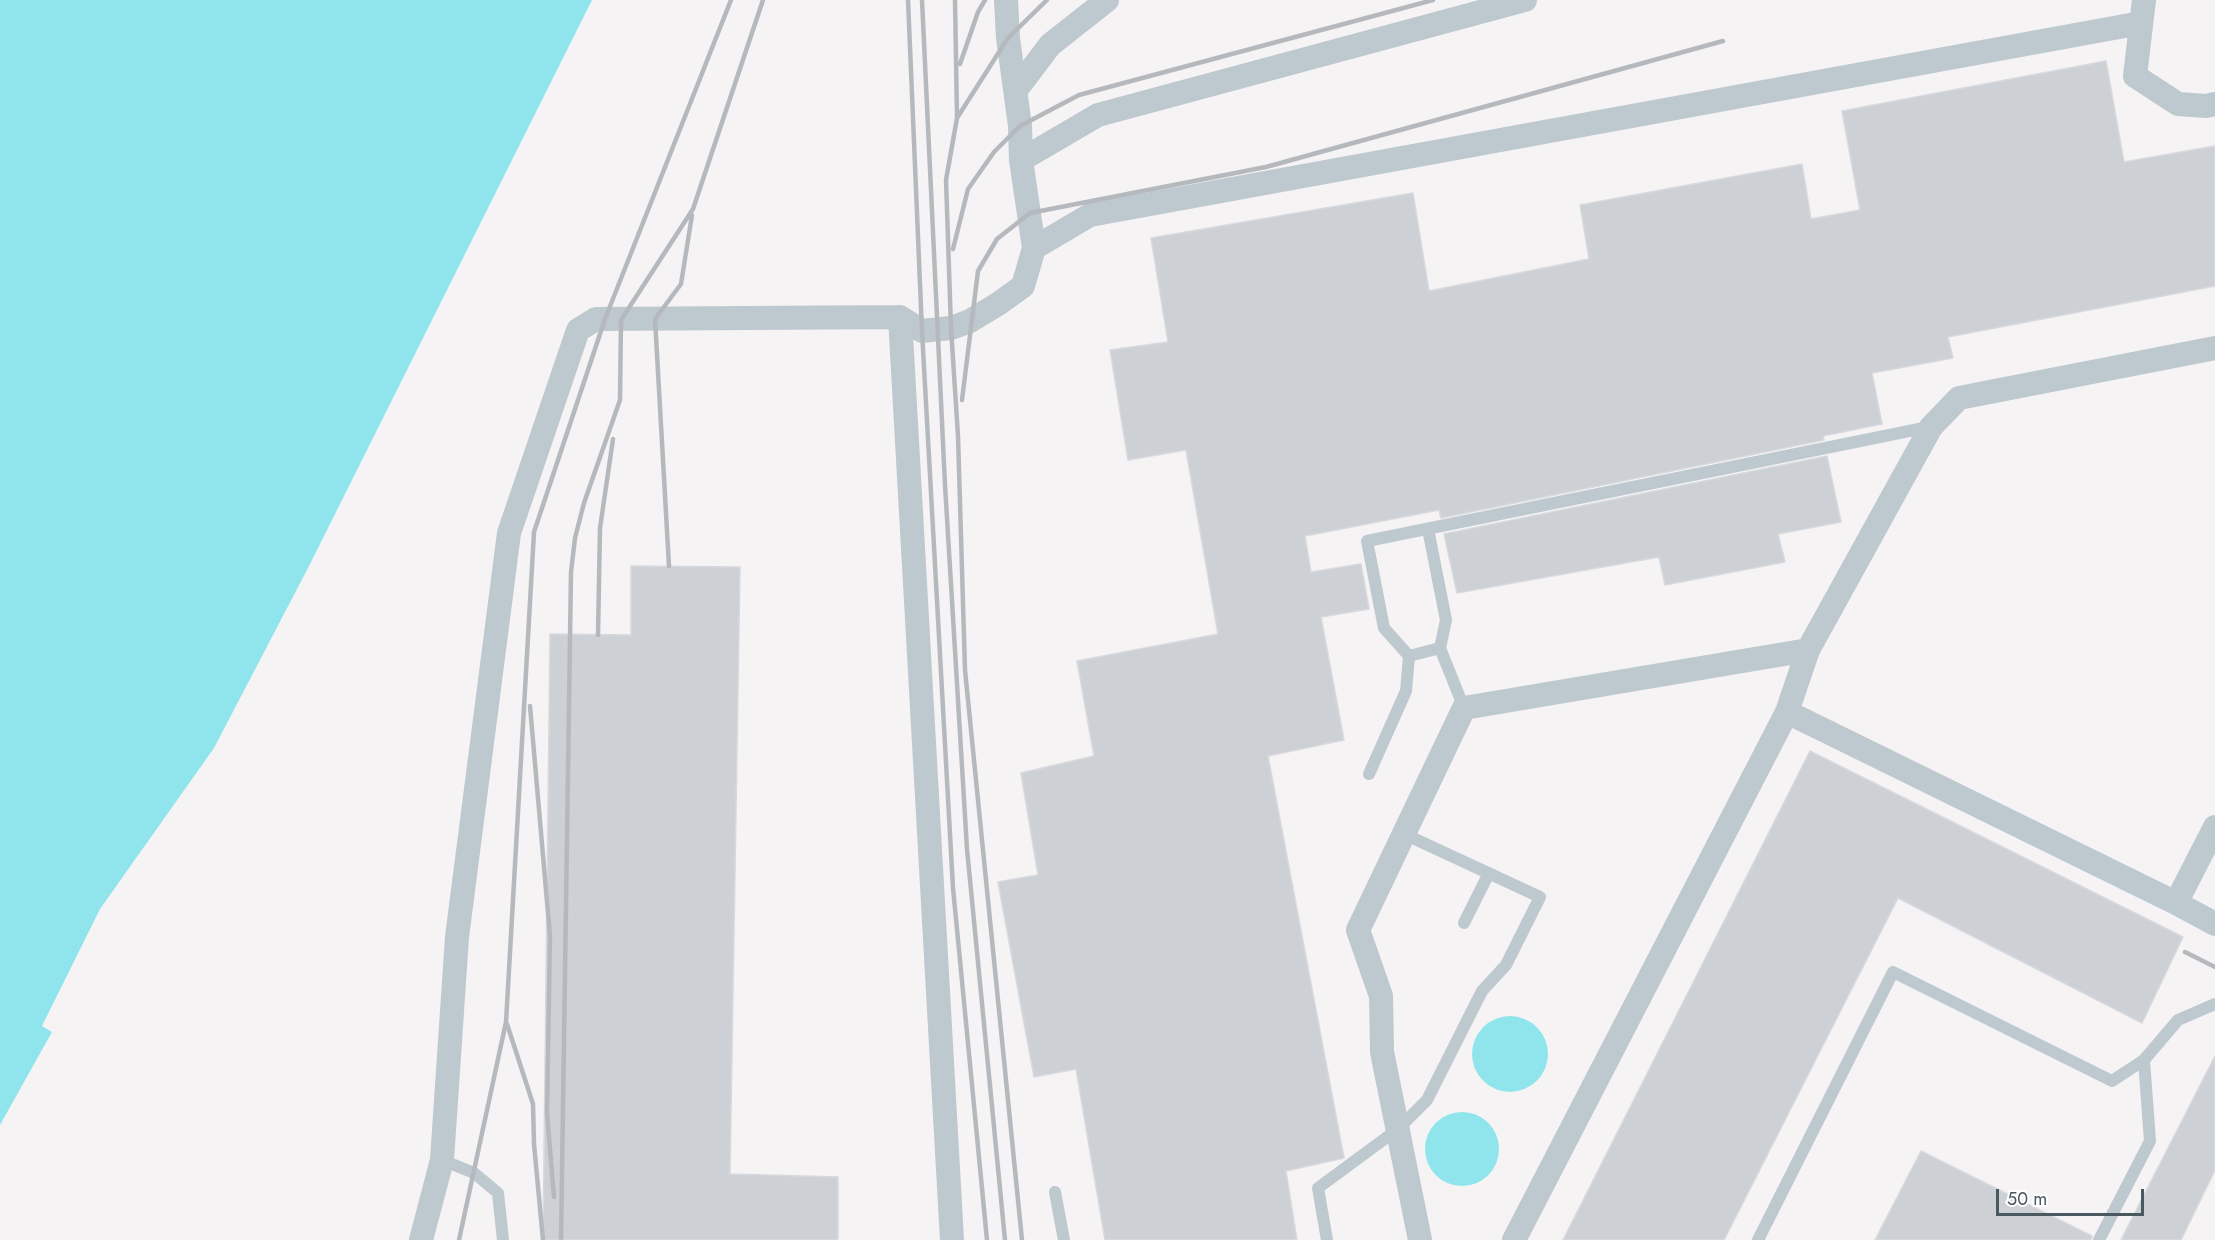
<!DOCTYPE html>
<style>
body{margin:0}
#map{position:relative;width:2215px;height:1240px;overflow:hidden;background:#f5f3f3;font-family:Jost,sans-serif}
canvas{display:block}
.scale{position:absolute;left:1996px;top:1189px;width:148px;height:27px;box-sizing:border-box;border:3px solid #4a5860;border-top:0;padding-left:8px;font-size:18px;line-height:21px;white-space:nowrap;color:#4a5860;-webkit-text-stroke:4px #fff;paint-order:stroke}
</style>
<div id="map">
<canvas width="2215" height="1240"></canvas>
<div class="scale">50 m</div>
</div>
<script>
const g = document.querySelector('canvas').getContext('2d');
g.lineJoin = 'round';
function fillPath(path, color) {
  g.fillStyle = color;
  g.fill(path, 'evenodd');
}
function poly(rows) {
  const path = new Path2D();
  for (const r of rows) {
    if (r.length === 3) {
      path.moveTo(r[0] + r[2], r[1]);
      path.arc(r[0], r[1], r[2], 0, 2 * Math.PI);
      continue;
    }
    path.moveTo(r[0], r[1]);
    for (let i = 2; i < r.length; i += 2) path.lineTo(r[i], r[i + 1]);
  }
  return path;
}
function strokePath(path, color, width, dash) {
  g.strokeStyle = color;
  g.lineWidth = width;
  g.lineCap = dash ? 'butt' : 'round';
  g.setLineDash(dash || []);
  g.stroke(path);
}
fillPath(poly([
 [0,0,592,0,309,566,214,748,100,909,42,1026,52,1032,0,1125],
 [1510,1054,38],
 [1462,1149,37]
]), '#90e5ed');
const building = poly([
 [2106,61,2124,162,2215,146,2215,286,1948,337,1953,358,1872,373,1882,424,1823,436,1824,440,1441,518,1439,510,1305,536,1311,572,1361,564,1369,609,1321,617,1344,740,1268,756,1344,1158,1286,1171,1297,1240,1105,1240,1076,1069,1034,1077,998,882,1038,875,1021,773,1094,756,1077,661,1218,634,1186,450,1128,460,1110,350,1168,342,1151,238,1413,193,1429,291,1589,259,1580,205,1802,164,1811,219,1860,210,1842,111,2106,61],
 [1827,456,1841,522,1778,534,1785,562,1665,585,1659,557,1457,593,1444,534,1827,456],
 [631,566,740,567,730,1174,838,1177,838,1240,543,1240,550,634,631,635,631,566],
 [1810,751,2183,937,2142,1023,1898,898,1724,1240,1563,1240,1810,751],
 [2215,1056,2215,1170,2181,1240,2121,1240,2215,1056],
 [1921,1151,2092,1236,2091,1240,1875,1240,1921,1151]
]);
fillPath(building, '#cdd0d5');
strokePath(building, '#d7d9de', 1.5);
strokePath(poly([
 [1428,529,1446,620,1440,648,1464,708],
 [1409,656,1440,648],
 [1369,774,1406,691,1409,656,1384,628,1367,541,1929,427],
 [1464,923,1489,873],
 [442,1160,474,1173,498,1193,503,1240],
 [1055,1192,1064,1240],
 [1327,1240,1318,1188,1398,1129,1427,1100,1482,991,1506,965,1540,897,1404,834],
 [1758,1240,1893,972,2112,1081,2144,1060,2178,1020,2215,1004],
 [2099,1240,2150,1141,2144,1060]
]), '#bec8cf', 12);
strokePath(poly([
 [1006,0,1008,38,1020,126,1021,160,1034,248],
 [2144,0,2135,76,2178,104,2206,106,2215,104],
 [1016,90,1050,45,1107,0],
 [1021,160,1098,115,1525,0],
 [900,317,952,1240],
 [1787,712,2176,903,2215,827],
 [2176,903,2215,924],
 [421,1240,442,1160,457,937,509,533,578,330,596,319,900,317,922,331,951,328,970,321,998,304,1023,286,1034,248,1090,215,2141,23],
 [1420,1240,1382,1052,1381,996,1358,930,1464,708,1808,650],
 [1514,1240,1787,712,1808,650,1931,427,1959,398,2215,348]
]), '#bec8cf', 24);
strokePath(poly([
 [908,0,922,331,953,888,987,1240],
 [922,0,945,485,967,849,1005,1240],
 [955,0,957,118,946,180,951,328,958,436,965,670,1022,1240],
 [960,64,978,12,985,0],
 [957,118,1008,38,1047,0],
 [953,249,968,189,994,152,1020,126,1079,95,1433,0],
 [962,400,978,271,997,239,1030,213,1266,167,1723,41],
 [669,566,655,319,681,284,692,215],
 [598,635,600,528,613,439],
 [530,706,550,936,547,1113,554,1197],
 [2185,952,2215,967],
 [507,1024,533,1104,534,1144,543,1240],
 [459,1240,506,1022,534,532,605,319,731,0],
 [561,1240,571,572,575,538,584,503,620,400,621,320,693,209,763,0]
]), '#b5b9bd', 4.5);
</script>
